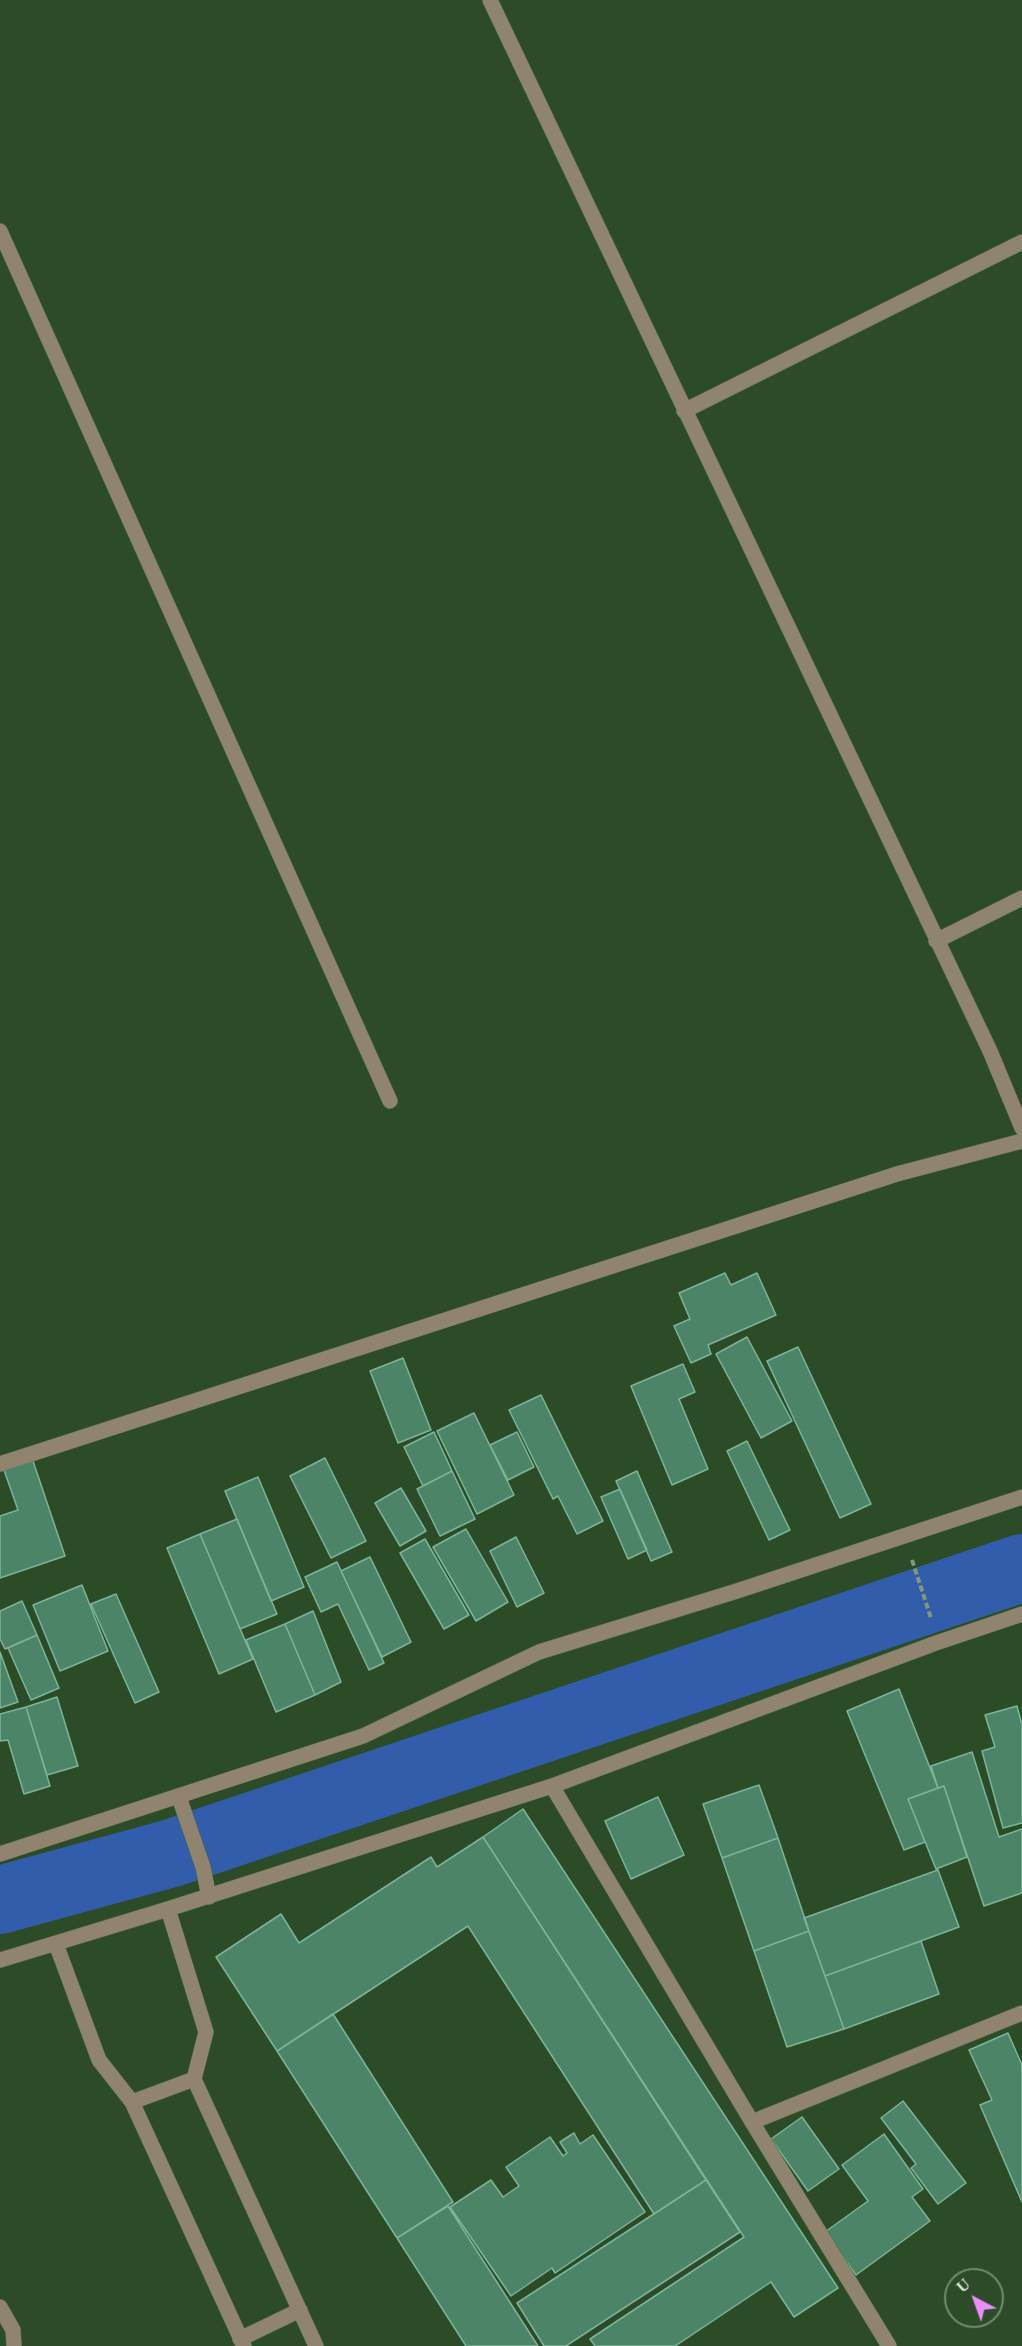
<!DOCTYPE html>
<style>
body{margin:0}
#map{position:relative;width:1022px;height:2346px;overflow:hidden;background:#2b4c26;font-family:"Times New Roman",serif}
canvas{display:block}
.north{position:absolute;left:944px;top:2268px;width:60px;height:60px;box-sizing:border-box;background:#2b4c26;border:2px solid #708c6c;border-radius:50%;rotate:319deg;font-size:16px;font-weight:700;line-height:24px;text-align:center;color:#d8ecd5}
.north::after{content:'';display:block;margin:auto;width:21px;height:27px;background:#eb8dfc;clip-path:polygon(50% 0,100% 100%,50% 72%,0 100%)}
</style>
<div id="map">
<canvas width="1022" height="2346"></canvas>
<div class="north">U</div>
</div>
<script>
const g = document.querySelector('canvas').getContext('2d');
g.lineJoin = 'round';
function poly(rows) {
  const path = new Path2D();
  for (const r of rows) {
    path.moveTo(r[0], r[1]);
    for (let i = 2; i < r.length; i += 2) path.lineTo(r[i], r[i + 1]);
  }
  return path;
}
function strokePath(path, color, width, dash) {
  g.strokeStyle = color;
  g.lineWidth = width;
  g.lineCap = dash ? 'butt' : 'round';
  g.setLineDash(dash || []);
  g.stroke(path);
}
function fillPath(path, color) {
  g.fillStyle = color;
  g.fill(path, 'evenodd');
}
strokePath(poly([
 [0,1900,172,1853,1022,1568]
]), '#325dab', 68);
const building = poly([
 [725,1273,731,1285,757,1273,776,1315,708,1345,711,1354,691,1363,674,1326,690,1319,679,1293,725,1273],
 [747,1337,792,1421,761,1438,716,1354,747,1337],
 [798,1347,871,1504,840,1518,767,1361,798,1347],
 [403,1358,431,1430,398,1443,370,1371,403,1358],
 [683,1364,695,1392,679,1399,708,1469,672,1485,631,1386,683,1364],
 [541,1395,603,1521,577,1534,558,1496,553,1499,509,1410,541,1395],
 [474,1413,514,1495,477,1514,437,1431,474,1413],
 [434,1432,452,1471,423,1486,404,1447,434,1432],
 [517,1432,534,1467,508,1480,490,1445,517,1432],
 [747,1441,790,1530,769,1540,727,1451,747,1441],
 [325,1458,366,1541,331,1558,290,1476,325,1458],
 [33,1461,65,1556,0,1578,0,1516,18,1510,4,1470,33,1461],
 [452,1471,475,1519,440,1536,417,1489,452,1471],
 [637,1471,672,1552,651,1561,616,1481,637,1471],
 [258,1477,304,1587,271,1601,225,1491,258,1477],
 [401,1488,426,1531,400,1546,375,1503,401,1488],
 [620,1489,647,1550,628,1559,601,1497,620,1489],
 [237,1519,277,1614,240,1629,200,1534,237,1519],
 [466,1529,508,1602,476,1621,433,1547,466,1529],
 [200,1534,253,1659,219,1674,167,1548,200,1534],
 [516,1537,544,1593,517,1607,490,1551,516,1537],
 [425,1539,469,1615,444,1629,400,1553,425,1539],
 [370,1557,411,1642,382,1657,341,1571,370,1557],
 [337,1562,384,1663,369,1670,338,1604,321,1612,305,1577,337,1562],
 [82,1585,108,1651,60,1671,33,1605,82,1585],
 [116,1594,159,1692,135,1703,91,1604,116,1594],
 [22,1601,37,1635,5,1649,0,1639,0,1611,22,1601],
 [313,1611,341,1682,315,1695,285,1624,313,1611],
 [285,1624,315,1695,276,1712,246,1640,285,1624],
 [37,1635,59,1688,31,1700,8,1648,37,1635],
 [0,1652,18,1702,0,1708,0,1652],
 [899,1689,938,1788,908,1799,925,1842,904,1850,847,1711,899,1689],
 [57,1697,78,1766,47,1775,26,1707,57,1697],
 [1017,1706,1022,1725,1022,1823,1003,1828,982,1751,995,1747,985,1715,1017,1706],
 [26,1707,50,1786,24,1794,8,1740,0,1741,0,1714,26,1707],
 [972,1752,999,1837,1022,1829,1022,1893,984,1906,944,1786,938,1788,931,1766,972,1752],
 [759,1785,778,1838,722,1858,703,1804,759,1785],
 [944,1786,967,1857,936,1869,908,1799,944,1786],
 [658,1797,684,1855,631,1879,605,1821,658,1797],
 [523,1809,838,2288,794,2317,771,2282,675,2346,595,2346,590,2339,744,2237,483,1837,523,1809],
 [483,1837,706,2180,654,2214,468,1926,277,2051,216,1957,281,1914,299,1943,431,1857,437,1867,483,1837],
 [778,1838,809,1931,754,1951,722,1858,778,1838],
 [938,1870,959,1927,825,1976,804,1918,938,1870],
 [809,1931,844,2029,787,2047,754,1951,809,1931],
 [921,1941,939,1994,844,2029,825,1976,921,1941],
 [333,2014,453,2202,397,2238,277,2051,333,2014],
 [1008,2033,1022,2065,1022,2202,980,2105,992,2100,969,2050,1008,2033],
 [903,2101,966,2183,938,2204,911,2168,916,2164,881,2118,903,2101],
 [802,2117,839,2169,808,2191,771,2139,802,2117],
 [574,2133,580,2144,593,2135,645,2212,555,2273,552,2268,511,2296,450,2207,491,2180,503,2197,519,2186,506,2167,550,2137,563,2156,567,2153,560,2142,574,2133],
 [884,2134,923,2189,912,2197,930,2221,856,2275,825,2232,868,2201,842,2165,884,2134],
 [706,2180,740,2232,566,2346,544,2346,517,2303,706,2180],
 [448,2206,538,2346,466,2346,397,2238,448,2206]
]);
fillPath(building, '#4c8468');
strokePath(building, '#7cb597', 1.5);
const minor = poly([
 [490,0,990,1051,1022,1128],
 [0,231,390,1101],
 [684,411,1022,242],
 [936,941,1022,898],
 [0,1464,897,1174,1022,1141],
 [552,1786,752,2122,889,2346],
 [179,1797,203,1867,209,1897],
 [0,1854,363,1736,539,1652,737,1591,1022,1497],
 [168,1909,206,2032,194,2079,316,2346],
 [56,1944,99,2060,132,2102,244,2346],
 [0,1960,168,1909,552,1786,936,1643,1022,1614],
 [132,2102,194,2079],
 [752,2122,1022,2013],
 [0,2307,13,2330,14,2346],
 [240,2339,300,2310]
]);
strokePath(minor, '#4a6946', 16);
strokePath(poly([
 [912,1560,931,1618]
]), '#7f9a7b', 4, [6, 3]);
strokePath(minor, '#90846f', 15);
</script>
